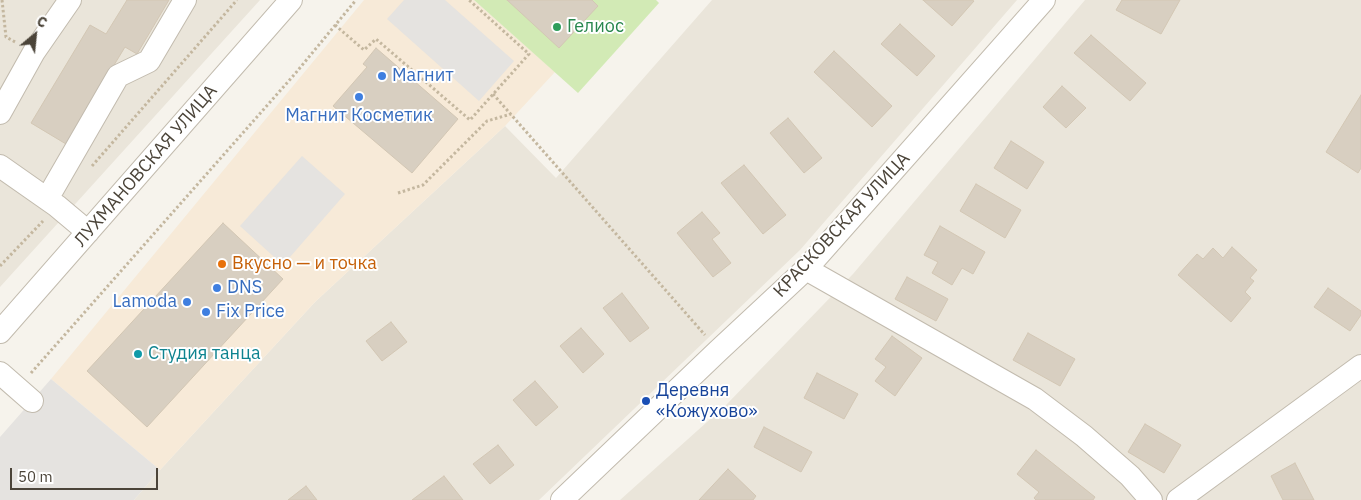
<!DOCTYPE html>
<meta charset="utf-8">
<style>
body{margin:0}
#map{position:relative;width:1361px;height:500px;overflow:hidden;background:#f6f3ec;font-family:"IBM Plex Sans",sans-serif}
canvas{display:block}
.north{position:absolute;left:10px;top:10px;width:50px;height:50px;-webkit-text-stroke:4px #fff;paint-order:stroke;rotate:28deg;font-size:14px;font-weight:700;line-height:20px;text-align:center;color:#4b4439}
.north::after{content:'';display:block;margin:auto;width:18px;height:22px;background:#4b4439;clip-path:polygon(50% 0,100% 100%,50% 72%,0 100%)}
.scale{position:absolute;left:10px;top:468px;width:148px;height:22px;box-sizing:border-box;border:2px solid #4b4439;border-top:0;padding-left:6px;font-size:15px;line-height:18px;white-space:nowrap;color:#4b4439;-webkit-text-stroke:4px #fff;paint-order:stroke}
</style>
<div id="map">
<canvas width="1361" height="500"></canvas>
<div class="north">С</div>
<div class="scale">50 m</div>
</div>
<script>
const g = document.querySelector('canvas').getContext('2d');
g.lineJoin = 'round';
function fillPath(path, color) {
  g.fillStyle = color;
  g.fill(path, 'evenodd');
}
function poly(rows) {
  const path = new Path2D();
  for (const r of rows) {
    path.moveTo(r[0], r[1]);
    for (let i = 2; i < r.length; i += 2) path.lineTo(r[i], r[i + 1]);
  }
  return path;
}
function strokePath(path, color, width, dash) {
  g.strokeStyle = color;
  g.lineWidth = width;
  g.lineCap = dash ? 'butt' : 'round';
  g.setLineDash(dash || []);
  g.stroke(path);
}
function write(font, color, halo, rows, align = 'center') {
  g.font = font + ' "IBM Plex Sans",sans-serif';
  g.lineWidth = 4;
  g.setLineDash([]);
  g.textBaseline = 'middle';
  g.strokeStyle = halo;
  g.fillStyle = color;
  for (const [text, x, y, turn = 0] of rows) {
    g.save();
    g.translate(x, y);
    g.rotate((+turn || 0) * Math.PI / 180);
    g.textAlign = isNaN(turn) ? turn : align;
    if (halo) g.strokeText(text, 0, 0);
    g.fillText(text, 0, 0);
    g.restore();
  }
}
fillPath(poly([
 [0,0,260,0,0,287],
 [712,0,1017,0,800,250,539,500,134,500,160,470,315,302,505,126,556,178],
 [1085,0,1361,0,1361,500,620,500,726,405,853,274]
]), '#eae5da');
fillPath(poly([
 [364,0,474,0,555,72,505,126,315,302,160,470,51,379]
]), '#f7ead8');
fillPath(poly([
 [474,0,656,0,659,3,578,93]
]), '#d2eab5');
fillPath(poly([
 [404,0,445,0,514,61,479,101,387,19],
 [302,156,345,194,283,265,240,226],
 [51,379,160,470,134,500,0,500,0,437]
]), '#e5e3e0');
const building = poly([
 [127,0,169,0,137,54,125,47,66,144,31,123,90,25,106,34,127,0],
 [507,0,592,0,598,6,559,48,507,0],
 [923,0,972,0,974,1,952,26,923,0],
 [1122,0,1180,0,1161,34,1116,10,1122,0],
 [900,24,935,56,917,76,881,44,900,24],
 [1091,35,1146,83,1130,101,1074,53,1091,35],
 [376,48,458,119,412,173,333,106,367,67,363,64,376,48],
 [834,51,892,106,872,127,814,72,834,51],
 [1062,86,1086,108,1066,128,1043,107,1062,86],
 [1361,95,1361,168,1358,173,1326,152,1361,95],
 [788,118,822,158,804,173,770,133,788,118],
 [1011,141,1044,162,1027,189,994,168,1011,141],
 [744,165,786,215,763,234,721,183,744,165],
 [976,184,1021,210,1005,238,960,211,976,184],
 [702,212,720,233,712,239,731,263,713,277,677,233,702,212],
 [223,223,283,279,147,427,87,371,223,223],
 [940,226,985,252,973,274,962,268,952,285,932,273,938,262,924,255,940,226],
 [1232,247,1257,270,1250,278,1254,281,1245,292,1251,298,1231,322,1178,275,1197,254,1203,259,1213,248,1223,258,1232,247],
 [907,277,948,299,936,321,895,299,907,277],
 [1328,288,1361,311,1361,315,1350,331,1314,307,1328,288],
 [622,293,649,328,630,342,603,308,622,293],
 [391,322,407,342,382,361,366,341,391,322],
 [581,328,604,354,583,373,560,346,581,328],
 [1028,333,1075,359,1060,386,1013,360,1028,333],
 [892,336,922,358,895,396,875,381,886,367,875,359,892,336],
 [817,373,858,394,844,419,804,398,817,373],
 [535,381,558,407,536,426,513,400,535,381],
 [1145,424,1181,445,1164,473,1128,452,1145,424],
 [764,427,812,452,801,472,754,447,764,427],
 [498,445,514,465,490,484,473,464,498,445],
 [1036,450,1095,497,1093,500,1036,500,1034,498,1039,492,1017,474,1036,450],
 [1295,463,1314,500,1283,500,1271,476,1295,463],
 [728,469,756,496,753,500,699,500,728,469],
 [444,476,463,500,412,500,444,476],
 [306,486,317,500,288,500,306,486]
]);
fillPath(building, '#d8cfc1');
strokePath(building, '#d3c7b4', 1);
const minor = poly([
 [0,113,34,52,70,0],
 [0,166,57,206,88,232],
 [47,199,118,76,149,61,185,0],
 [806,269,1035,399,1084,436,1130,476,1151,500],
 [0,332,291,0],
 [0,373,32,401],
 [562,500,718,351,806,269,1044,0],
 [1178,500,1361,366]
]);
strokePath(minor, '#c2bbae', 24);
strokePath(poly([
 [2,0,6,37,17,43],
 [335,25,364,50,376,39,470,120,529,54,469,0],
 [493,94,705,335],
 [92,166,237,0],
 [398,193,423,185,487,121,511,114],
 [0,266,43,221],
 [31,373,294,75,356,0]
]), '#c4b79f', 3, [2.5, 2.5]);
strokePath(minor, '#fff', 22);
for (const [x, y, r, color] of [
 [557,27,5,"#2e9e5b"],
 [382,76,5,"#3f7fe0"],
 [359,97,5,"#3f7fe0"],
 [222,264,5,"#e8710a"],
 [217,288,5,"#3f7fe0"],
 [187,302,5,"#3f7fe0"],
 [206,312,5,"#3f7fe0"],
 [138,354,5,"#0f9aa8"],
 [646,401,5,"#1a4fb4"]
]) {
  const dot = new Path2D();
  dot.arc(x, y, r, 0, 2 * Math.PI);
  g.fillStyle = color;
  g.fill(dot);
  strokePath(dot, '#fff', 2);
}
write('18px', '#27864d', '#fff', [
 ["Гелиос",567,27]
], 'left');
write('18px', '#366cbe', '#fff', [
 ["Магнит",392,76],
 ["Магнит Косметик",359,116,"center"],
 ["DNS",227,288],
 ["Lamoda",177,302,"right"],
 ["Fix Price",216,312]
], 'left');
write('18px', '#4b4439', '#fff', [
 ["ЛУХМАНОВСКАЯ УЛИЦА",146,166,-49],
 ["КРАСКОВСКАЯ УЛИЦА",842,225,-47]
]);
write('18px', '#c56008', '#fff', [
 ["Вкусно — и точка",232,264]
], 'left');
write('18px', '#0d838f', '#fff', [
 ["Студия танца",148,354]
], 'left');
write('18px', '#164399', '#fff', [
 ["Деревня",656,391],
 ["«Кожухово»",656,412]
], 'left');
</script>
